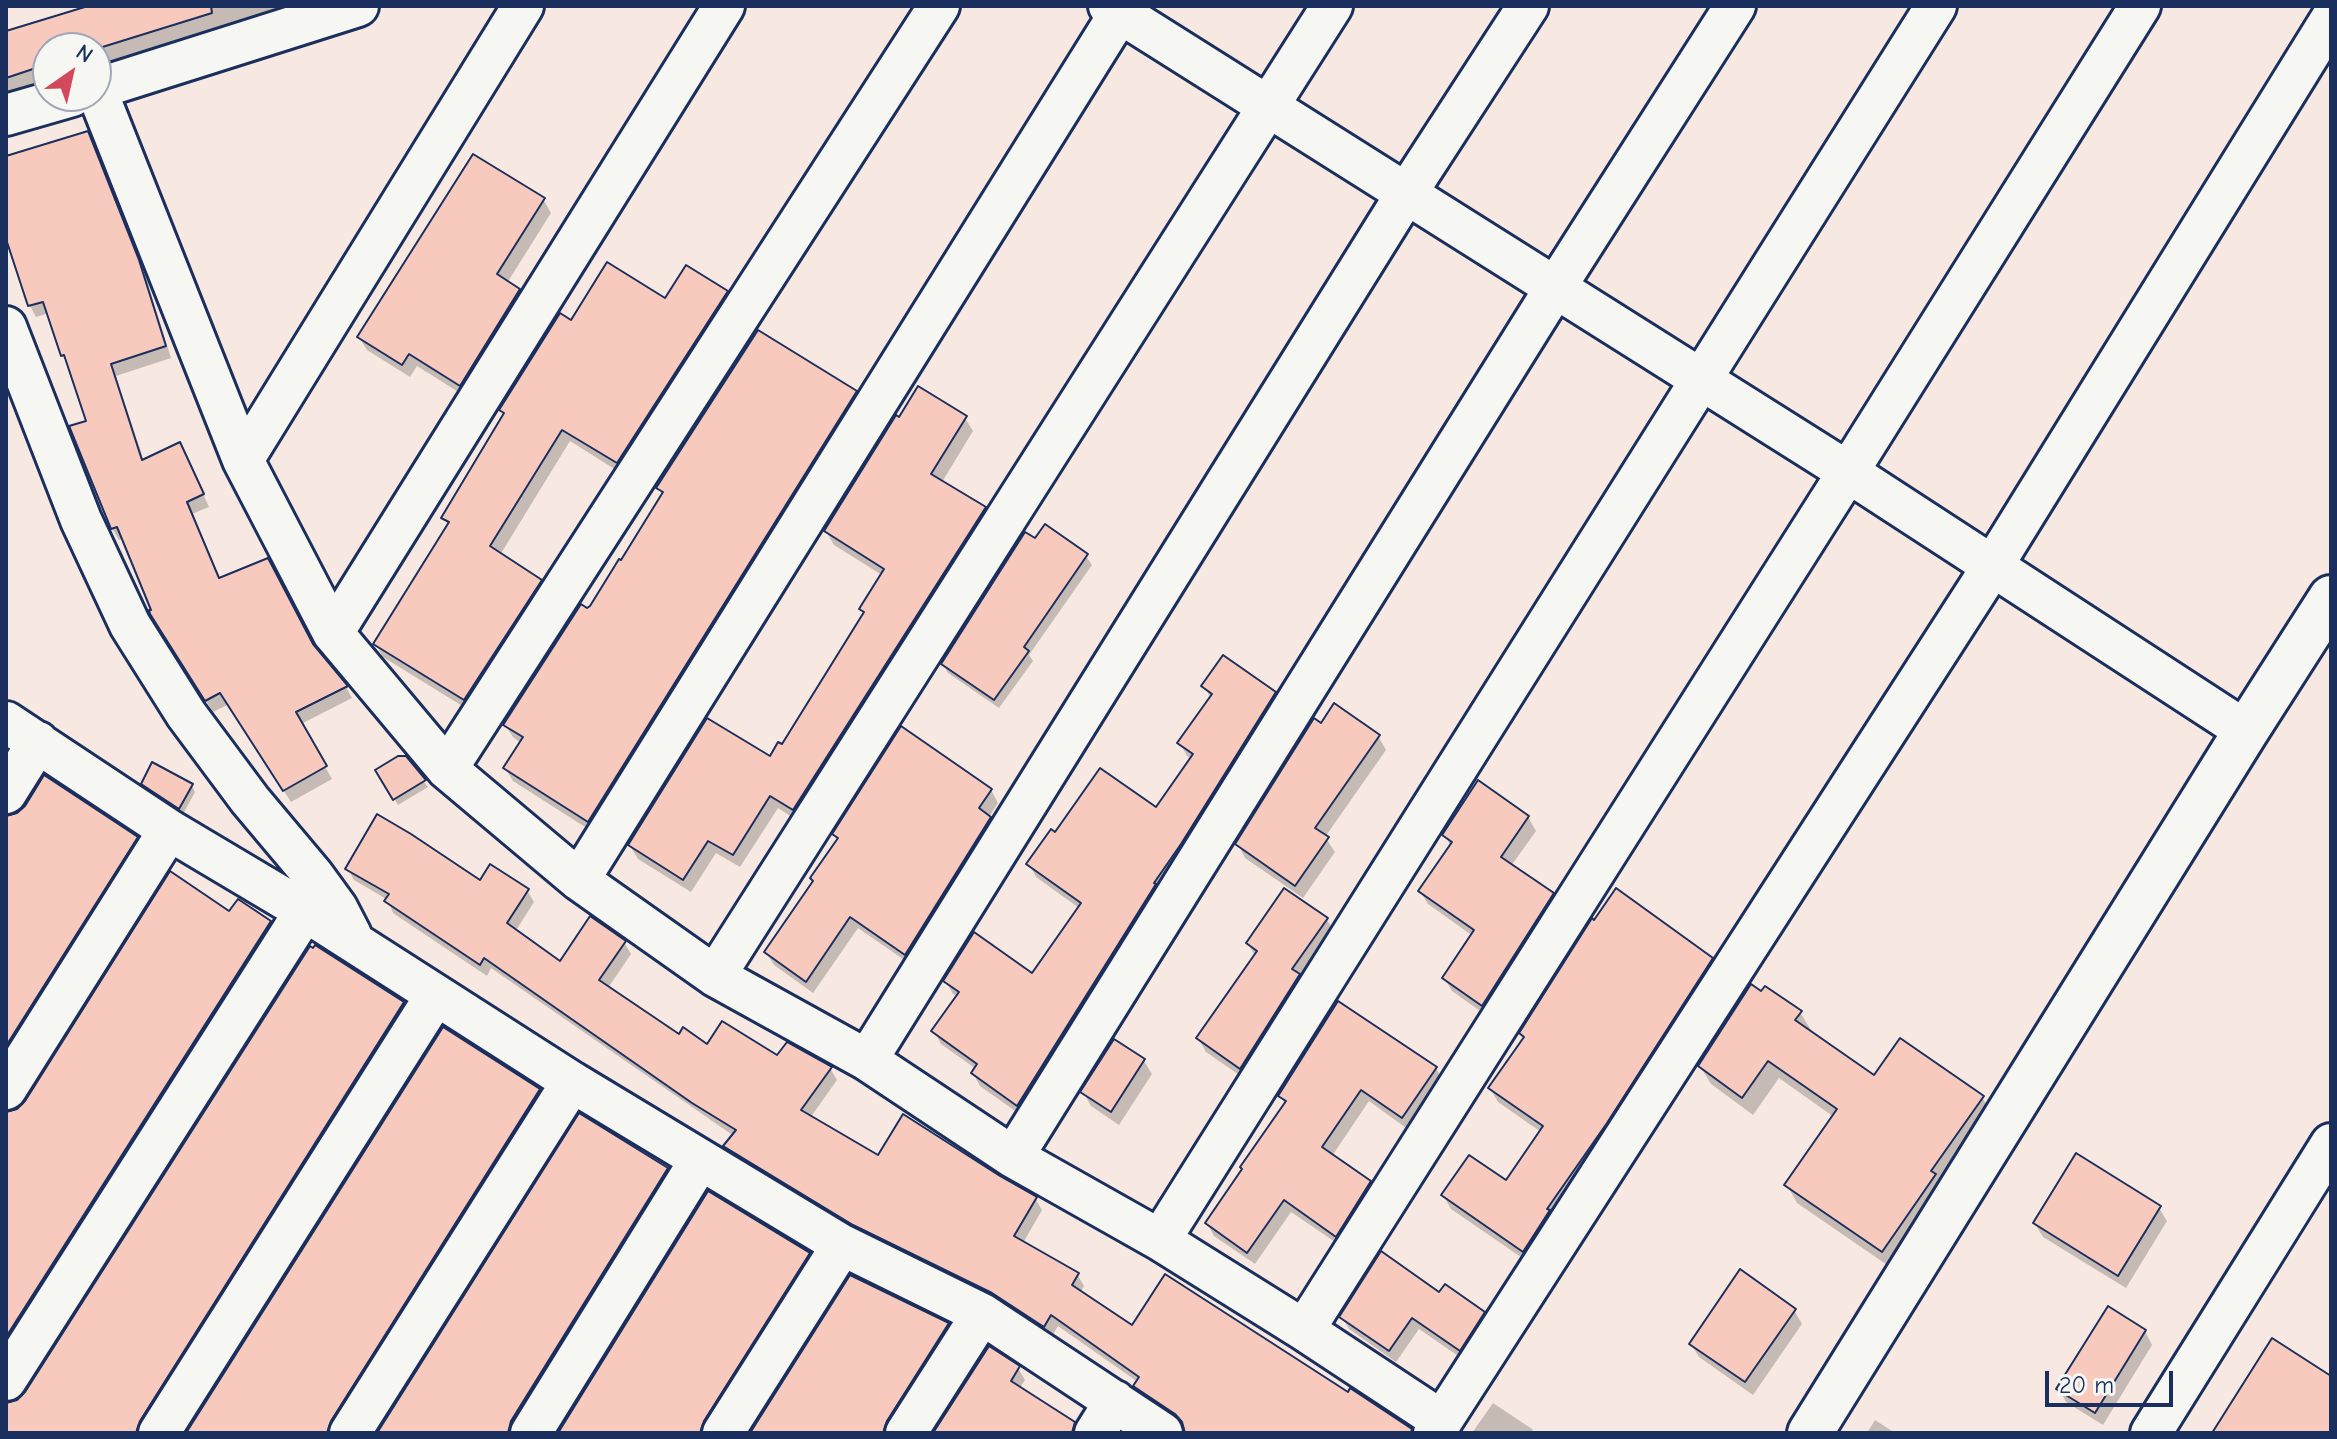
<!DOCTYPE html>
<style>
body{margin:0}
#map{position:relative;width:2337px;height:1439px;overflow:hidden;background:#f7e9e2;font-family:"Comic Neue",sans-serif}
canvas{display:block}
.frame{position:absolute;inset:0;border:8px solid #1b2f5e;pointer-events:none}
.north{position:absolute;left:32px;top:32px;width:80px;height:80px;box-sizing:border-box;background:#f6f6f2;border:2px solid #9ea6b7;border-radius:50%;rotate:34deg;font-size:22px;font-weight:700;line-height:32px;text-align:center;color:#1b2f5e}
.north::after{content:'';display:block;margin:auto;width:28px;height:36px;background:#d1495b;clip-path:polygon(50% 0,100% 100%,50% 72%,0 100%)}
.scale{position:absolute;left:2045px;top:1371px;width:128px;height:36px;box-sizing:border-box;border:4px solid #1b2f5e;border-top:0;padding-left:10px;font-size:24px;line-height:28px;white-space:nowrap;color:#1b2f5e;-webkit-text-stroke:6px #f6f6f2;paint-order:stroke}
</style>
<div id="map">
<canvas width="2337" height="1439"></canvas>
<div class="frame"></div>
<div class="north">N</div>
<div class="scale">20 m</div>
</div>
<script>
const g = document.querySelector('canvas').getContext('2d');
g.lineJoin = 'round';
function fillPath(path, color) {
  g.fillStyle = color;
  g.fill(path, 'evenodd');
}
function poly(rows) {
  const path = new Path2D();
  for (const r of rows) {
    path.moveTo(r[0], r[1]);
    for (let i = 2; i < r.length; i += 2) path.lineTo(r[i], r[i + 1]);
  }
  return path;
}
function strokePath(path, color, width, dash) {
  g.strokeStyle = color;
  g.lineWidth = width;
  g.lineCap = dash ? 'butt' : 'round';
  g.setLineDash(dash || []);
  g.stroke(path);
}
fillPath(poly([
 [111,6,283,6,287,19,245,33,238,20,96,65,96,48,48,48,48,80,6,93,6,33],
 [87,133,94,145,145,274,171,358,116,376,144,461,186,456,209,507,192,514,220,580,313,647,346,687,352,698,301,724,332,779,291,802,229,704,213,712,160,626,123,538,119,540,112,528,88,423,49,313,36,317,30,306,14,256,6,246,6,157],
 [543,199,551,213,507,283,519,290,527,304,468,398,417,366,410,377,367,350,359,337],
 [726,293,734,305,624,475,570,441,500,555,540,581,548,594,472,712,383,657,376,644,449,526,444,518,505,416,501,410,571,323,665,301],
 [855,392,863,405,596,834,513,781,505,768,521,743,513,737,505,725,622,563,663,496,658,488],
 [965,418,973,431,942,482,984,509,992,522,801,823,778,808,740,867,716,853,691,892,638,859,630,846,770,759,782,747,864,615,861,609,882,575,834,545,826,531],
 [1036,541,1086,556,1092,565,1029,655,1033,661,999,708,948,673,943,664],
 [1204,686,1274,693,1282,706,1025,1118,980,1086,973,1073,976,1069,941,1044,934,1031,958,997,953,994,946,981,1033,976,1079,908,1036,877,1029,864,1056,834,1157,810,1192,759,1187,756,1180,743,1211,699],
 [1321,726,1378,736,1386,750,1325,837,1335,852,1303,898,1245,858,1238,844],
 [405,758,428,787,398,805,377,770],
 [143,784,192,786,195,792,183,814,147,790],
 [991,790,998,803,989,817,997,831,913,966,858,928,813,993,774,965,766,952,814,882,838,840,835,834],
 [1528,817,1536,831,1511,866,1553,894,1560,908,1490,1018,1452,991,1444,978,1473,936,1428,904,1420,891,1451,846,1444,835],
 [6,818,136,838,143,850,6,1067],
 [348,869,480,883,527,890,534,902,515,932,560,963,624,942,631,954,608,988,679,1036,707,1047,830,1068,837,1080,810,1118,878,1158,1035,1198,1042,1210,1023,1243,1077,1274,1084,1286,1080,1293,1133,1328,1410,1433,1187,1433,1184,1425,1142,1398,1135,1386,1138,1382,1058,1326,1051,1338,862,1236,732,1158,725,1146,734,1136,491,968,487,976,393,913,388,900,354,880],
 [230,914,270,922,277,934,6,1359,6,1114,18,1111],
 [1327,920,1335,933,1248,1081,1206,1052,1198,1038,1255,956,1248,943],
 [1595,922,1711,959,1719,973,1531,1264,1451,1209,1443,1195,1506,1183,1541,1132,1498,1102,1490,1088,1525,1039,1522,1034],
 [403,1003,410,1015,145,1433,6,1433,6,1405,17,1403],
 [1800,1012,1811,1030,1809,1032,1875,1078,1982,1097,1993,1116,1893,1269,1797,1203,1787,1185,1834,1117,1779,1078,1753,1115,1711,1084,1700,1066],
 [1144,1061,1152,1074,1119,1125,1091,1106,1083,1092],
 [1436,1068,1443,1081,1409,1130,1369,1101,1332,1156,1370,1182,1377,1195,1344,1248,1291,1212,1255,1264,1214,1236,1207,1223,1286,1105,1280,1096],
 [539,1090,546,1102,336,1433,189,1433],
 [667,1169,674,1181,517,1433,380,1433],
 [2159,1208,2167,1221,2126,1288,2043,1237,2035,1224],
 [809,1254,815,1266,709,1433,560,1433],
 [1440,1295,1483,1313,1490,1326,1467,1362,1419,1329,1396,1362,1349,1329,1342,1317],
 [1794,1310,1802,1324,1753,1395,1699,1357,1691,1344],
 [947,1325,954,1336,892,1433,753,1433],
 [2145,1331,2152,1345,2103,1425,2066,1402,2059,1389],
 [1018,1368,1025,1380,1019,1389,1074,1423,1079,1433,936,1433],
 [1493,1403,1532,1429,1534,1433,1472,1433],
 [1875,1420,1895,1433,1867,1433]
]), '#0003');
const building = poly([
 [88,6,211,6,212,13,96,49,48,48,48,64,6,78,6,31,88,6],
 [88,131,139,260,166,346,111,364,142,460,180,442,204,494,187,502,219,578,268,558,313,644,348,686,296,712,327,766,283,791,220,693,205,701,150,614,149,610,151,610,117,527,111,529,69,426,86,421,64,355,61,356,43,302,28,306,6,239,6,156,88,131],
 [473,154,545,198,497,274,520,289,460,386,409,354,402,365,357,337,473,154],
 [607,262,665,298,686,265,728,291,617,463,562,430,490,546,542,580,464,700,373,644,449,522,441,518,504,413,499,410,560,313,571,320,607,262],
 [758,330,857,391,588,822,503,768,523,737,503,725,581,604,587,608,590,606,619,559,621,560,663,492,656,488,758,330],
 [918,386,967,416,931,474,986,507,793,810,770,796,733,855,708,841,683,880,628,845,707,718,770,756,778,742,782,744,864,612,859,609,884,569,824,531,896,415,899,417,918,386],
 [1045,524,1088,554,1024,647,1029,651,994,700,941,664,1025,532,1035,538,1045,524],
 [1223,655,1276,692,1181,844,1154,883,1156,884,1017,1106,971,1073,977,1064,931,1031,959,992,943,981,974,932,1032,973,1081,903,1026,864,1051,829,1055,832,1100,768,1156,807,1193,754,1177,743,1212,694,1201,686,1223,655],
 [1334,703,1380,735,1315,828,1329,837,1295,886,1235,844,1314,718,1321,723,1334,703],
 [901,726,992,789,979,808,991,817,905,955,850,917,806,982,764,952,813,881,810,878,838,838,832,834,901,726],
 [398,756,406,756,426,780,393,800,375,770,398,756],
 [152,762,193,784,179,809,141,784,152,762],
 [44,775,138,837,6,1046,6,816,17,813,25,806,44,775],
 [1478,780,1529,816,1501,857,1554,893,1482,1006,1442,978,1474,930,1418,891,1452,842,1442,835,1478,780],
 [377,814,411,834,480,880,490,864,529,889,507,923,560,961,590,916,626,941,599,980,679,1034,683,1027,707,1044,722,1021,777,1055,787,1042,832,1067,801,1110,878,1155,903,1114,1000,1176,1037,1197,1014,1236,1079,1273,1072,1285,1132,1325,1165,1274,1348,1392,1350,1388,1412,1429,1411,1433,1185,1433,1182,1422,1175,1414,1133,1386,1139,1377,1051,1315,1044,1327,992,1293,853,1225,723,1146,736,1130,692,1103,484,958,480,965,384,901,389,894,345,869,377,814],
 [170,871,229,911,238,899,271,921,6,1337,6,1112,17,1109,25,1101,170,871],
 [1284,888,1328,918,1292,969,1300,974,1240,1069,1196,1038,1257,951,1246,943,1284,888],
 [1616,888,1713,958,1607,1123,1547,1209,1550,1210,1523,1252,1441,1195,1469,1155,1506,1180,1543,1126,1488,1088,1524,1037,1519,1033,1592,918,1594,920,1616,888],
 [315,945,404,1002,140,1421,136,1433,6,1433,6,1403,17,1400,25,1392,310,946,313,948,315,945],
 [1751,984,1761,991,1765,986,1802,1011,1795,1020,1874,1075,1900,1038,1984,1096,1931,1171,1936,1174,1882,1252,1784,1185,1837,1109,1768,1061,1742,1098,1698,1066,1751,984],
 [1338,1001,1437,1067,1402,1118,1361,1090,1322,1147,1371,1181,1336,1237,1284,1200,1247,1253,1205,1223,1242,1169,1240,1167,1286,1101,1278,1096,1338,1001],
 [443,1027,540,1089,331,1421,327,1433,186,1433,443,1027],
 [1114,1039,1145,1059,1111,1112,1080,1092,1114,1039],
 [579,1113,668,1168,511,1421,508,1433,377,1433,579,1113],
 [2076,1153,2161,1206,2118,1276,2033,1223,2076,1153],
 [708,1191,810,1253,704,1421,700,1433,558,1433,708,1191],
 [1381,1251,1439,1292,1445,1284,1485,1312,1460,1351,1412,1318,1389,1351,1339,1317,1381,1251],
 [1740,1269,1796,1309,1745,1382,1689,1344,1740,1269],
 [850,1275,949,1323,887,1421,883,1433,750,1433,850,1275],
 [2108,1306,2146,1330,2095,1413,2056,1389,2108,1306],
 [2272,1338,2331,1376,2331,1433,2212,1433,2272,1338],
 [989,1346,1020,1366,1011,1381,1075,1422,1072,1433,933,1433,989,1346]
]);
fillPath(building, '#f8cabd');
strokePath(building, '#1b2f5e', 2);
const street = poly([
 [1109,6,1848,472,2246,731],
 [96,89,243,460,333,633,447,769,579,880,715,976,867,1060,1013,1157,1160,1240,1304,1330,1442,1421],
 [96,89,358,6],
 [6,115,72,96],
 [6,327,81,520,130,625,186,714,250,800,313,875,337,908,351,935],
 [243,460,523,6],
 [333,633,724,6],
 [6,722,169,830,305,911,572,1082,842,1245,982,1314,1162,1433],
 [447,769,939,6],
 [6,793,38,742],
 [579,880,1124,6],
 [715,976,1332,6],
 [867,1060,1406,194,1528,6],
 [6,1089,169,830],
 [1013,1157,1555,288,1735,6],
 [1160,1240,1936,6],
 [1304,1330,1848,472,2140,6],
 [6,1380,305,911],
 [159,1433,436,995],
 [350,1433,572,1082],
 [531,1433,700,1160],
 [723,1433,842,1245],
 [906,1433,982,1314],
 [1095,1433,1115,1401],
 [1434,1433,1992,567,2331,19],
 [2151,1433,2331,1144]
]);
const secondary = poly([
 [1810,1433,2246,731,2331,598]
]);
strokePath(street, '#1b2f5e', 46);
strokePath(secondary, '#1b2f5e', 50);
strokePath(street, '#f6f6f2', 40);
strokePath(secondary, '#f6f6f2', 44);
</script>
